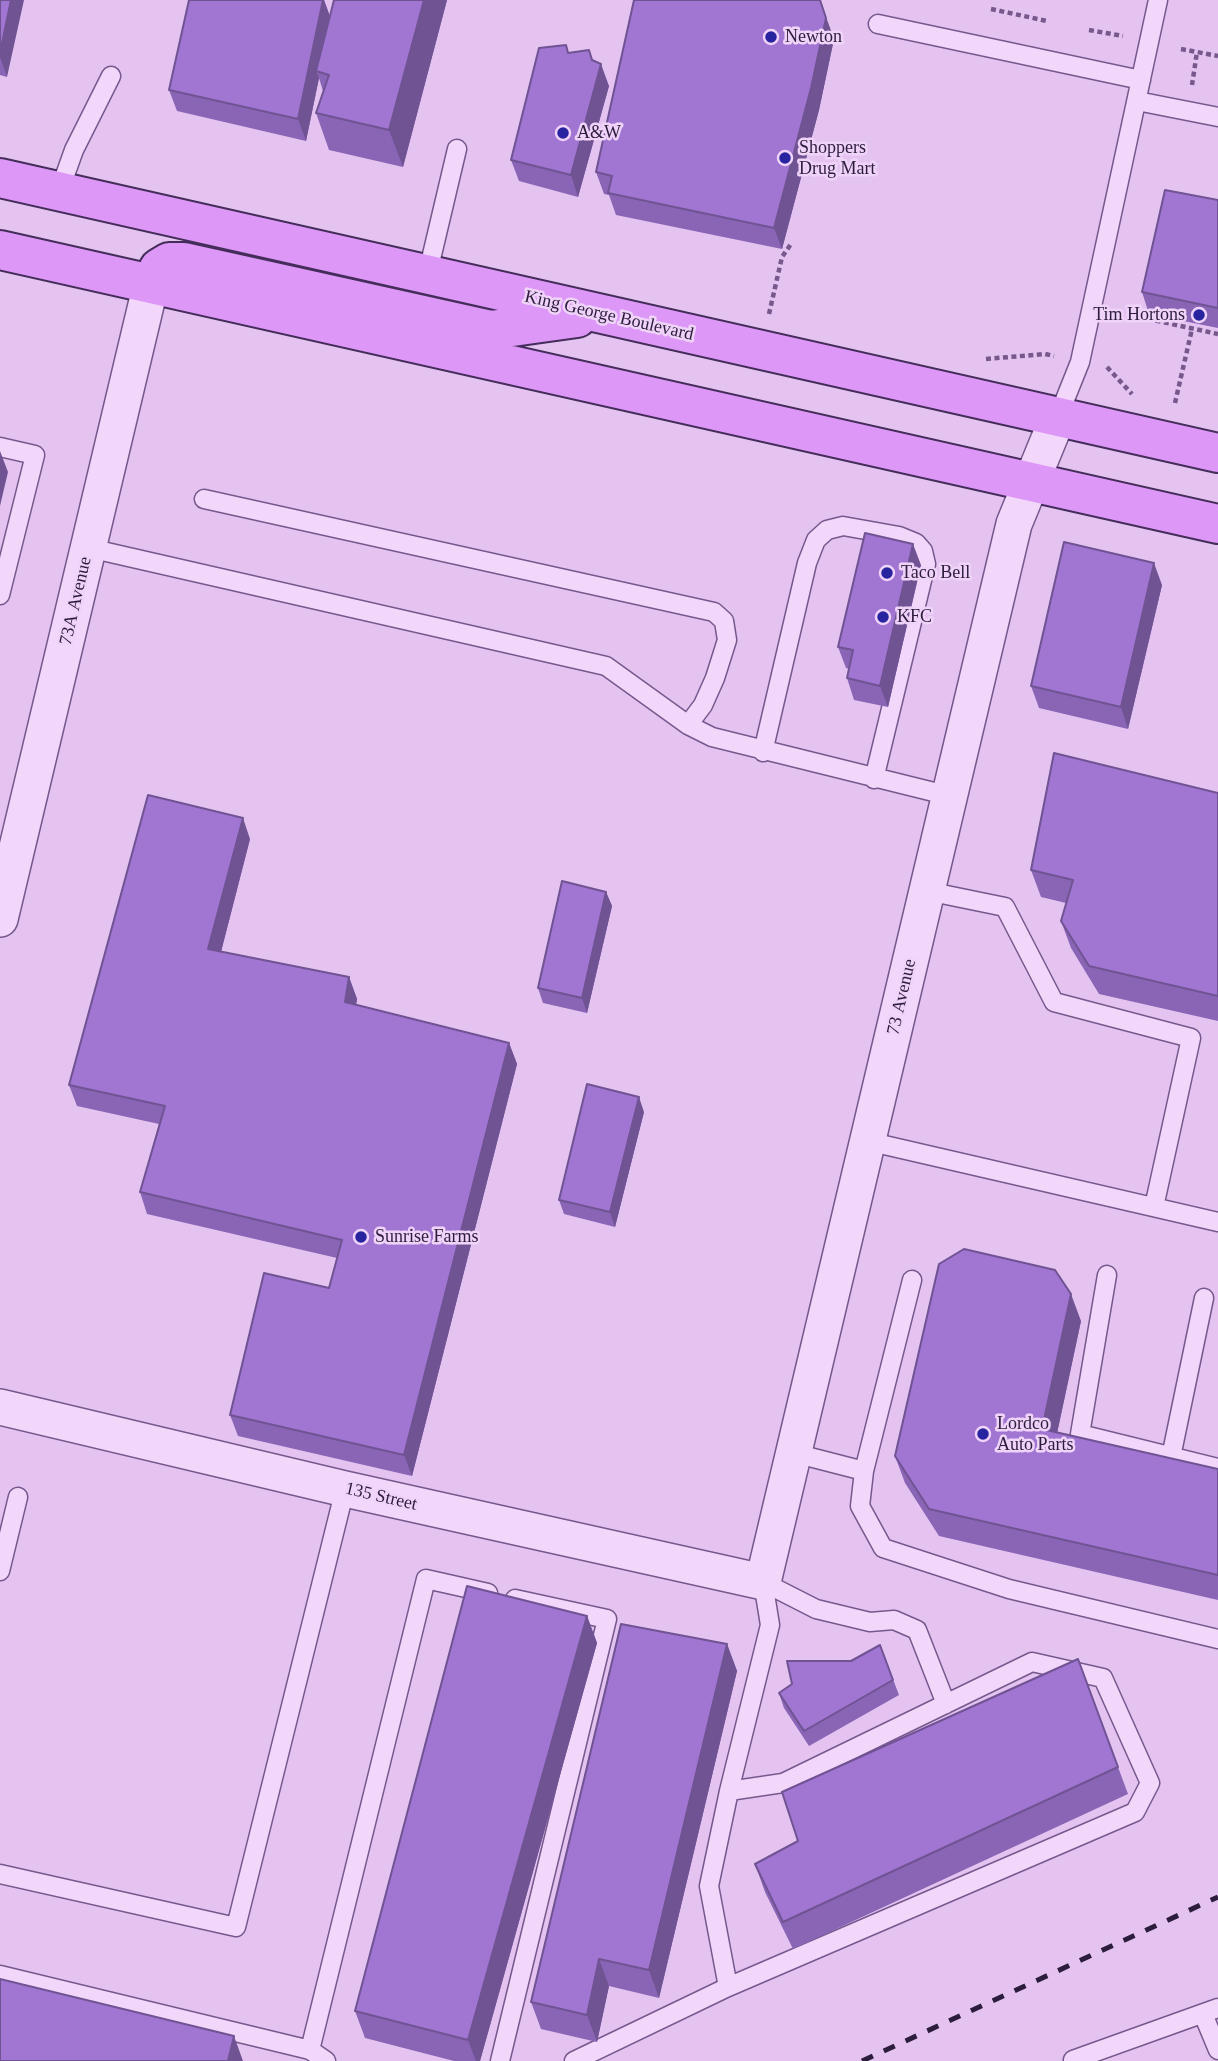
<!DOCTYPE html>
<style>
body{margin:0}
canvas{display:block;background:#e5c3f1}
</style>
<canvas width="1218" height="2061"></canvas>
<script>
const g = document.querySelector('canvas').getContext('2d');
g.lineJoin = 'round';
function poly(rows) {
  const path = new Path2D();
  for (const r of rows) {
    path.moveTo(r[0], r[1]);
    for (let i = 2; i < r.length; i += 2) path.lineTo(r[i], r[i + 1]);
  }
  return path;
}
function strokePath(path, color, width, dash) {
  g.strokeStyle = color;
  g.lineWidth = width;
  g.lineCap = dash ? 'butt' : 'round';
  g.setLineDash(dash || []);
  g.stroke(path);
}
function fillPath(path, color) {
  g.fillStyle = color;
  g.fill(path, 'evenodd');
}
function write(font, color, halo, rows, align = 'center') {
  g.font = font + ' "Times New Roman",serif';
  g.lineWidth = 5;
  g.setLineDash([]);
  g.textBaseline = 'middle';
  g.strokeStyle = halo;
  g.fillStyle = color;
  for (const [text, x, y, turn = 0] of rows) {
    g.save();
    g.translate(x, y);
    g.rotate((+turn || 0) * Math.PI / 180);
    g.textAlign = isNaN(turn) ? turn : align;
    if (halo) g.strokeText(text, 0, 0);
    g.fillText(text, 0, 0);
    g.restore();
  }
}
const service = poly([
 [878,24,1141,80],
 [1137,101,1218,117],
 [59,192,74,150,111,76],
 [427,276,457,149],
 [1058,417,1080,362,1158,0],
 [0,447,35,455,0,595],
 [204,499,714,612,724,621,727,640,715,678,703,705,688,725],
 [89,548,606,666,688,725,712,737,950,796],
 [763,752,807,563,816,540,827,530,843,526,899,536,916,543,923,551,926,564,874,779],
 [927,891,1005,907,1054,1002,1191,1038,1154,1207],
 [867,1141,1218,1222],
 [1107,1275,1080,1434,1218,1468],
 [912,1280,864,1471,860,1506,883,1548,1009,1589,1218,1639],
 [794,1453,864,1471],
 [1171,1457,1204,1298],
 [0,1571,18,1497],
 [763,1582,816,1609,870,1622,894,1620,917,1630,946,1704],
 [0,1874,236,1927,345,1489],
 [0,1975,310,2050],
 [728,1987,709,1886,729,1791,770,1625,763,1582],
 [1203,2014,1218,2050],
 [1073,2060,1218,2008],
 [326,2061,310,2050,426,1579,488,1593],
 [500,2061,607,1619,515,1599],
 [574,2061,728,1987,1135,1812,1150,1783,1103,1678,1032,1662,783,1783,729,1791]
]);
const minor = poly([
 [0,919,151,284],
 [0,1407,345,1489,763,1582,1014,524,1058,417]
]);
const primary = poly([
 [0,178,1218,453],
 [0,250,1218,524],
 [151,284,159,268,169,262,184,262,491,330,577,318]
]);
strokePath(service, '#76588d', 21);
strokePath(minor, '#76588d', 38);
strokePath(primary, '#442d5a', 42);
strokePath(poly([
 [991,9,1047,21],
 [1089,30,1123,36],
 [1181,49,1218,56],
 [1192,85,1197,52],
 [769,314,782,257,791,244],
 [1139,317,1218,334],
 [986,359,1045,354,1054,356],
 [1107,367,1132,394],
 [1175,403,1192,329]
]), '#76588d', 4.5, [5, 3.5]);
strokePath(service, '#f2d7fb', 18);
strokePath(minor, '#f2d7fb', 35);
strokePath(primary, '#dd98f7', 38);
strokePath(poly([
 [862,2061,1218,1897]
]), '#2d1d3c', 5, [12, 12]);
fillPath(poly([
 [0,0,7,77,0,75],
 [189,0,324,0,330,16,334,0,447,0,403,167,329,150,316,113,323,91,319,78,306,141,177,111,169,90],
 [834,39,819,110,782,249,616,215,609,195,604,194,596,172],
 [589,50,593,61,609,86,578,197,519,181,511,160,569,53],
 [1218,200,1218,328,1149,314,1142,292],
 [921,565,888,707,854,700,847,678,849,669,846,668,838,647],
 [1162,585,1128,729,1039,708,1031,686],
 [1218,793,1218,1021,1099,994,1071,948,1061,921,1066,903,1041,897,1031,870],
 [250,839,221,952,349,977,357,999,356,1005,509,1043,517,1064,412,1476,238,1436,230,1415,329,1288,337,1258,147,1214,140,1192,159,1124,77,1106,69,1085],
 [606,892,612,906,587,1013,543,1003,538,988],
 [644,1112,615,1227,564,1214,559,1200],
 [1081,1321,1057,1433,1218,1469,1218,1600,939,1536,905,1483,895,1456],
 [587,1616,597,1643,480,2061,454,2061,365,2038,355,2011],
 [727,1644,737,1671,659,1998,609,1986,597,2042,541,2029,531,2002],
 [880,1645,899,1695,809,1746,784,1708,779,1693,851,1661],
 [1118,1767,1128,1794,793,1949,765,1892,755,1864,798,1841]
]), '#8a65b5');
fillPath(poly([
 [11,0,24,0,7,77,0,57,0,53],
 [323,0,324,0,331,20,316,71,319,78,306,141,298,119],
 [424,0,447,0,403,167,389,130],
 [820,0,834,39,819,110,782,249,774,228],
 [589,50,598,74,601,64,609,86,578,197,571,175,592,60],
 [0,451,8,472,0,506],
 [913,544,921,565,888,707,880,686],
 [1154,563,1162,585,1128,729,1121,707],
 [243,818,250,839,216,971,208,949],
 [606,892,612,906,587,1013,582,998],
 [349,977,357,999,353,1024,345,1002],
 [509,1043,517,1064,412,1476,404,1455],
 [639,1097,644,1112,615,1227,610,1212],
 [1071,1294,1081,1321,1052,1457,1042,1429],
 [587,1616,597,1643,480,2061,476,2061,468,2040],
 [727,1644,737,1671,659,1998,649,1970],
 [599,1959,609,1986,597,2042,587,2015],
 [234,2036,243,2061,228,2061]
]), '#705393');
const building = poly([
 [0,0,11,0,0,53,0,0],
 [189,0,323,0,298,119,169,90,189,0],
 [334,0,424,0,389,130,316,113,329,75,316,71,334,0],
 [634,0,820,0,826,18,811,88,774,228,608,193,612,176,596,172,634,0],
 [566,45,568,53,589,50,592,60,601,64,571,175,511,160,539,48,566,45],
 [1165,190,1218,200,1218,308,1142,292,1165,190],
 [865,533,913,544,880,686,847,678,853,650,838,647,865,533],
 [1064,542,1154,563,1121,707,1031,686,1064,542],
 [1054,753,1218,793,1218,996,1089,966,1061,921,1073,880,1031,870,1054,753],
 [148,795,243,818,208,949,349,977,345,1002,509,1043,404,1455,230,1415,264,1273,329,1288,342,1240,140,1192,165,1106,69,1085,148,795],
 [562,881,606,892,582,998,538,988,562,881],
 [587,1084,639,1097,610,1212,559,1200,587,1084],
 [964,1249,1055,1270,1071,1294,1042,1429,1218,1469,1218,1575,929,1509,895,1456,939,1264,964,1249],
 [467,1586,587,1616,468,2040,355,2011,467,1586],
 [621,1624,727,1644,649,1970,599,1959,587,2015,531,2002,621,1624],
 [880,1645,893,1680,804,1731,779,1693,792,1684,787,1661,851,1661,880,1645],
 [1078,1659,1118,1767,783,1922,755,1864,798,1841,782,1792,1078,1659],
 [0,1979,234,2036,228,2061,0,2061,0,1979]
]);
fillPath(building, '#a076d2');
strokePath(building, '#705393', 2);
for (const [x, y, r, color] of [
 [771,37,7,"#2824a0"],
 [563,133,7,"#2824a0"],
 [785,158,7,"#2824a0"],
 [1199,315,7,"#2824a0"],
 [887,573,7,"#2824a0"],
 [883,617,7,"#2824a0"],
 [361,1237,7,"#2824a0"],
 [983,1434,7,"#2824a0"]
]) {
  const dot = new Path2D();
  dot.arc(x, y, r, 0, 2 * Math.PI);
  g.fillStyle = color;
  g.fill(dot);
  strokePath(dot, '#efd3f8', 2.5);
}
write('18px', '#2d1d3c', '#efd3f8', [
 ["Newton",785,37],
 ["A&W",577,133],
 ["Shoppers",799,148],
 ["Drug Mart",799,169],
 ["Tim Hortons",1185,315,"right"],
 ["Taco Bell",901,573],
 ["KFC",897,617],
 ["Sunrise Farms",375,1237],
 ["Lordco",997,1424],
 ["Auto Parts",997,1445]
], 'left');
write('18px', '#2d1d3c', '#efd3f8', [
 ["King George Boulevard",609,316,13],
 ["73A Avenue",76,601,-77],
 ["73 Avenue",902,997,-77],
 ["135 Street",381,1497,13]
]);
</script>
